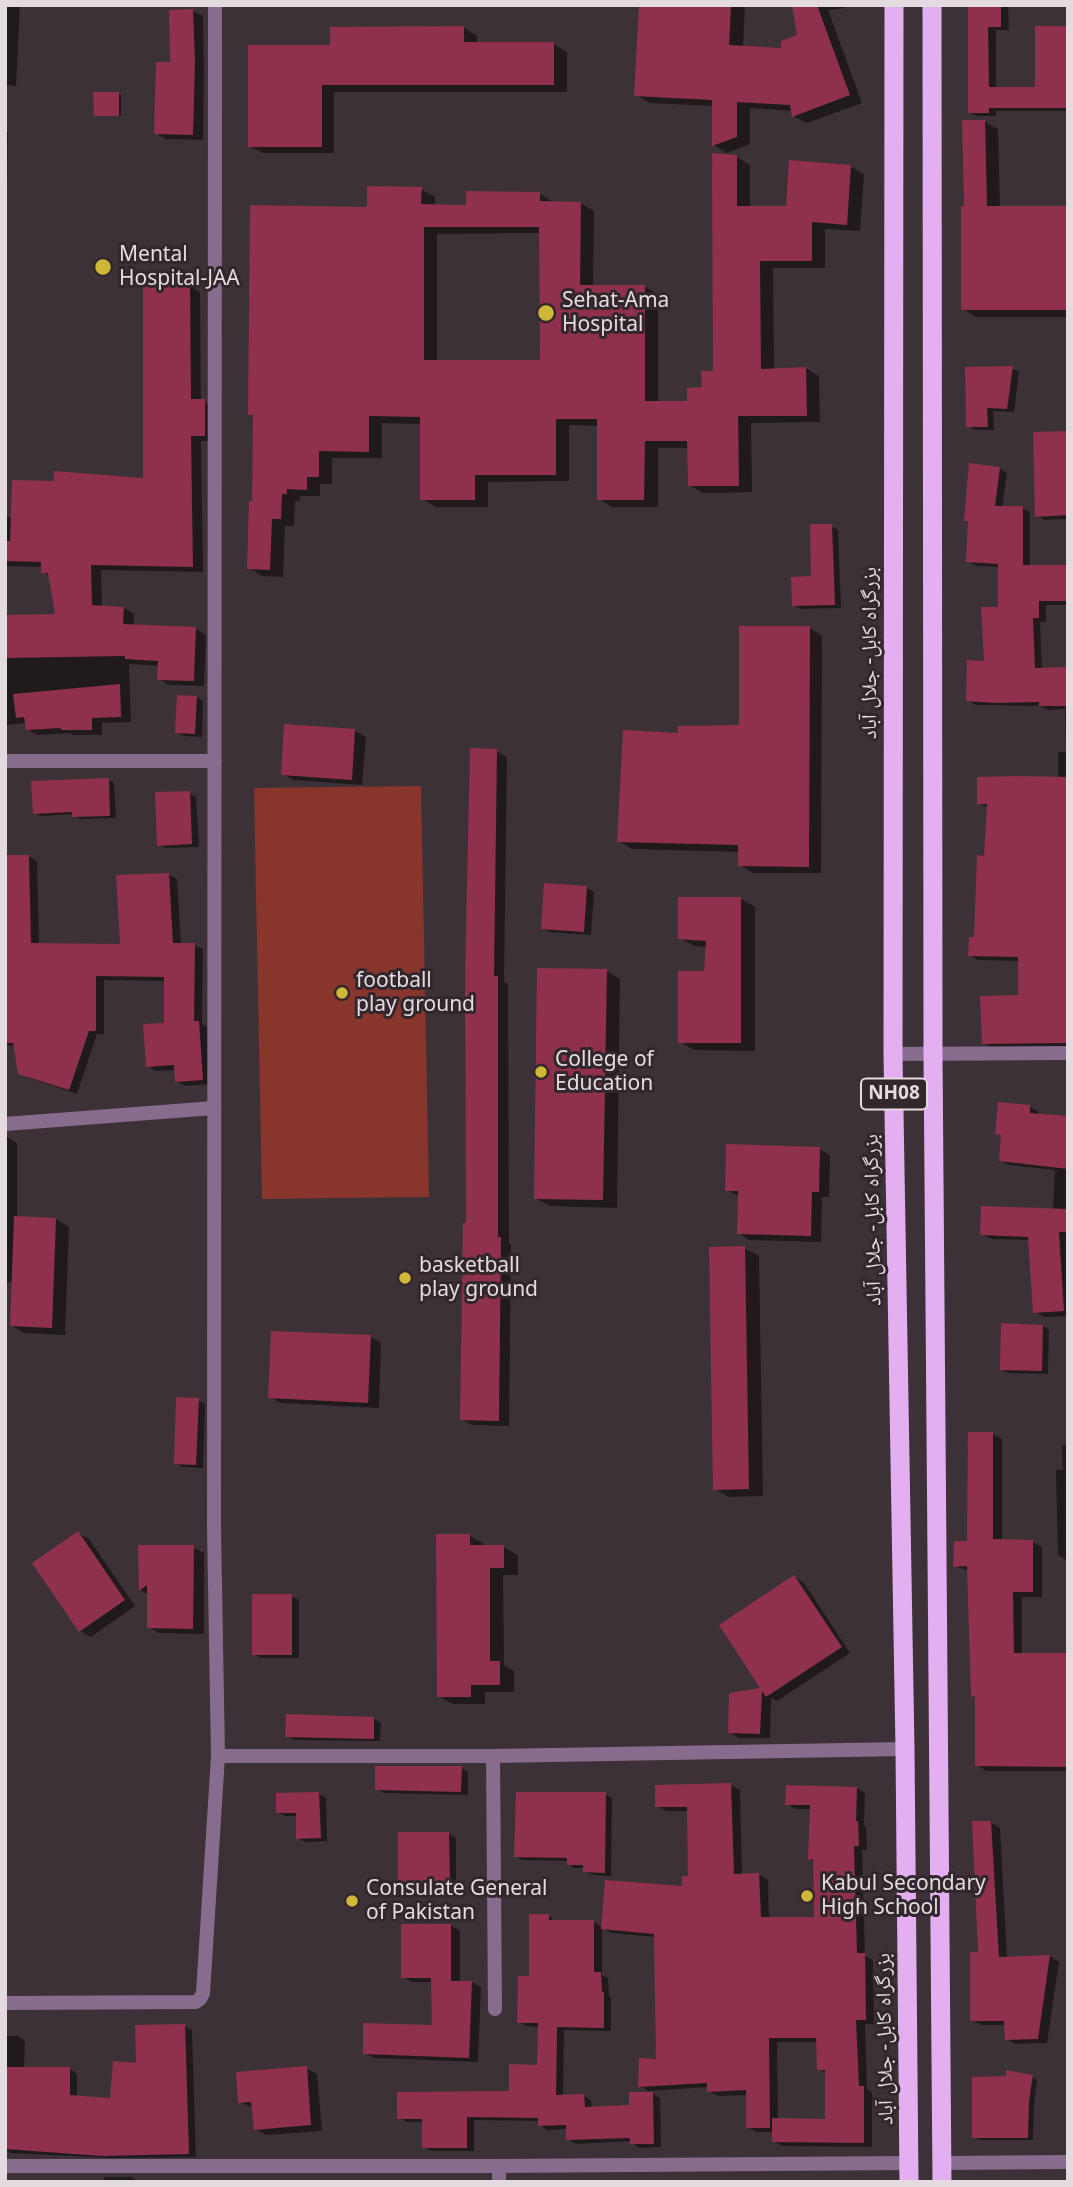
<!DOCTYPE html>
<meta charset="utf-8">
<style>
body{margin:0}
#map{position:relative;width:1073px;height:2187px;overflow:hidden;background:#3d3138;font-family:"Noto Sans",sans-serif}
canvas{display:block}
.frame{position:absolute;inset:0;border:7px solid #e3dbdf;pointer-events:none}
</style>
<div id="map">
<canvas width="1073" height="2187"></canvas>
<div class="frame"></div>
</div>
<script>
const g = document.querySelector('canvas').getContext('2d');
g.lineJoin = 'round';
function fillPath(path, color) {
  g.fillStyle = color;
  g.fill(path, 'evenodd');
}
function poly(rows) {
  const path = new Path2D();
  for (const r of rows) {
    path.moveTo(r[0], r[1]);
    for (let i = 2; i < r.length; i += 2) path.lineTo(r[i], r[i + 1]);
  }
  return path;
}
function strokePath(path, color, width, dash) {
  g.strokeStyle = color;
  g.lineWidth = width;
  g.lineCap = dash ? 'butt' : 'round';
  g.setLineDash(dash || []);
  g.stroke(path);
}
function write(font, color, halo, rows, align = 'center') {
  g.font = font + ' "Noto Sans","Noto Naskh Arabic",sans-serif';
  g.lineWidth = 6;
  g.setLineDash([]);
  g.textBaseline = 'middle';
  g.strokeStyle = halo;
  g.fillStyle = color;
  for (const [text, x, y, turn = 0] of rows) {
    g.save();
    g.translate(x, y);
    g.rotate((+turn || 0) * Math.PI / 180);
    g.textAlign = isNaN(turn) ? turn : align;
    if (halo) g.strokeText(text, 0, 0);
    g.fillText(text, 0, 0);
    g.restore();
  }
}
fillPath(poly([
 [421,786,429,1197,262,1199,254,788]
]), '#88352c');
fillPath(poly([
 [5,5,20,5,16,86,5,85],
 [641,5,743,5,745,6,743,48,783,50,799,36,794,5,845,5,845,8,828,10,862,103,807,123,793,116,793,111,750,108,750,144,727,153,714,145,713,106,650,103,636,95],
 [969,5,1008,5,1009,30,996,30,996,89,1037,89,1068,27,1068,111,996,111,996,116,977,116,969,112],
 [193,11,203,16,204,68,203,140,166,139,156,133,172,64],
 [464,28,477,36,477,44,554,44,567,52,567,92,334,92,334,153,263,153,250,146,332,47],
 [118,93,121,95,121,116,95,115],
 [985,122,998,129,1000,208,1068,208,1068,317,976,317,963,309,966,208],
 [5,131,8,132,6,243,5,243],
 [737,157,750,165,750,207,788,207,791,162,851,167,864,174,860,231,825,229,825,268,773,268,774,370,806,368,819,376,820,422,751,423,752,492,703,493,690,485,689,448,658,448,658,507,612,507,599,499,599,426,569,425,569,481,488,482,488,507,436,507,422,499,422,424,382,423,382,458,332,458,332,484,320,484,320,496,300,496,300,501,295,501,294,526,285,526,283,577,262,576,249,568,254,503,254,417,250,414,369,208,421,189,435,197,435,206,468,206,540,194,553,202,580,203,594,211,593,286,644,286,658,294,658,403,689,402,703,389,715,372],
 [541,233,542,362,437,362,437,234],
 [190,286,200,292,201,401,215,407,215,441,201,441,203,572,101,570,102,607,124,608,134,614,134,626,195,628,206,635,204,686,169,685,159,679,159,666,129,664,131,722,102,723,102,735,73,735,69,733,38,735,27,729,27,723,5,725,5,617,57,616,51,576,43,572,43,567,6,566,5,577,5,517,13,517,55,482,145,480],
 [1012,368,1019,372,1014,412,993,411,994,430,975,430,968,426],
 [1068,433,1068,519,1044,520,1037,516],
 [999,468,1007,473,1002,508,1022,508,1030,512,1030,567,1068,567,1068,605,1046,605,1046,622,1040,622,1042,670,1068,669,1068,1048,991,1047,983,1043,1020,997,1019,961,978,960,970,955,976,938,986,858,988,808,979,803,1058,778,1058,752,1066,752,1065,709,1048,710,1041,706,976,705,968,700,986,663,999,609,1000,567,976,566,968,561],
 [831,526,838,530,841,608,801,609,794,605,813,578],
 [810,628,822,636,821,873,753,873,740,865,740,852,632,849,619,841,680,735,741,727],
 [197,697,203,701,202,737,184,736,177,732],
 [355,731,366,737,362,785,294,780,283,774],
 [496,751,507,757,504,982,508,984,509,1243,511,1245,509,1426,472,1425,462,1419,468,1225],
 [109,780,114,783,116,818,79,819,74,814,40,816,34,813],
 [189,793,196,797,199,847,166,848,159,845],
 [28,856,37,861,39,945,122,945,168,874,177,879,181,944,194,945,203,949,202,1024,207,1027,211,1084,185,1086,177,1081,176,1070,156,1071,148,1066,166,1025,166,981,104,980,104,1034,97,1034,77,1094,29,1078,20,1073,16,1047,5,1044,5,857],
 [546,885,587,888,594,892,591,935,549,932,543,928],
 [680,899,741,899,755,907,755,1051,694,1050,680,1042,706,973,707,947,694,946,680,938],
 [606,971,620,979,617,1208,550,1206,535,1198],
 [1030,1107,1039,1112,1038,1115,1068,1118,1068,1316,1044,1317,1035,1312,1030,1240,991,1239,982,1234,1053,1211,1055,1170,1009,1165,1000,1160,1003,1136,997,1133],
 [5,1136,17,1143,17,1218,56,1219,69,1227,65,1335,24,1333,11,1325,13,1282,5,1282],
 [819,1149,830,1155,829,1197,822,1197,821,1242,749,1240,739,1233,739,1196,726,1190],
 [744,1248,759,1256,763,1496,729,1497,715,1489],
 [1043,1326,1049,1330,1048,1374,1008,1373,1001,1369],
 [371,1337,381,1343,379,1408,280,1403,270,1397],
 [198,1400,205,1404,203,1468,182,1467,176,1463],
 [969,1434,993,1434,1002,1439,1002,1541,1033,1542,1042,1547,1042,1597,1022,1597,1022,1654,1068,1655,1068,1771,986,1771,977,1765,977,1698,973,1696,969,1571,955,1566,968,1543],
 [1062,1445,1068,1445,1068,1561,1058,1555,1056,1470,1063,1470],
 [78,1533,89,1539,135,1606,91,1637,80,1631],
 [470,1536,484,1544,484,1547,503,1547,518,1555,518,1575,503,1575,504,1665,514,1671,514,1692,485,1692,485,1704,453,1704,438,1696],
 [193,1547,204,1553,204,1634,159,1633,149,1627,149,1595,140,1590],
 [795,1577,804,1583,850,1653,777,1701,771,1698,770,1738,739,1738,729,1732,731,1695,763,1690],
 [292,1596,299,1600,299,1658,260,1658,254,1654],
 [374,1719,381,1723,380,1741,294,1740,287,1736],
 [462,1768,468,1772,468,1795,384,1793,377,1789],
 [731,1785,740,1790,742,1875,759,1875,768,1880,769,1919,816,1919,814,1861,810,1859,811,1809,796,1809,787,1804,857,1788,865,1793,864,1826,866,1827,867,1850,862,1850,865,1956,873,1960,874,2024,865,2024,867,2089,872,2092,872,2147,782,2146,774,2141,774,2132,756,2132,747,2127,747,2095,718,2096,709,2091,709,2087,648,2091,640,2086,658,2061,656,1937,611,1933,602,1928,602,1975,608,1978,609,1996,611,1998,611,2031,564,2030,563,2097,584,2096,591,2100,592,2108,631,2106,652,2093,660,2098,661,2147,639,2148,631,2141,576,2144,568,2139,568,2129,547,2130,540,2125,540,2121,474,2120,474,2151,431,2151,424,2147,424,2122,407,2122,399,2118,510,2093,539,2066,540,2027,526,2026,519,2022,549,1916,556,1922,594,1922,602,1927,684,1888,690,1877,689,1811,666,1811,657,1806],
 [777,2042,818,2042,819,2069,827,2074,827,2121,778,2120],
 [319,1794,326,1798,327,1841,305,1842,298,1838,297,1816,285,1816,278,1812],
 [605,1794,612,1798,611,1876,592,1875,585,1871,585,1868,575,1868,568,1864,568,1861,522,1860,516,1856],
 [991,1822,1000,1828,1007,1958,1050,1956,1059,1962,1047,2043,1016,2044,1006,2039,1006,2025,981,2025,972,2020],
 [449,1834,456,1838,456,1887,407,1887,400,1883],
 [451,1925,460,1931,460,1983,472,1982,481,1987,478,2062,374,2058,365,2053,434,2027,433,1982,412,1982,403,1977],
 [184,2026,192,2030,196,2157,111,2158,10,2153,5,2150,5,2036,18,2036,25,2041,24,2069,70,2069,77,2074,77,2097,112,2100,138,2065],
 [306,2068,317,2074,322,2131,266,2135,255,2129,253,2108,240,2102],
 [1032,2076,1037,2080,1034,2105,1033,2140,980,2140,974,2137,1008,2078],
 [104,2177,131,2177,139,2182,104,2182]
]), '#0007');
fillPath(poly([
 [639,5,731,5,729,45,781,48,781,41,797,35,792,5,817,5,850,95,792,117,790,105,737,102,737,137,712,146,712,100,634,96],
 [968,5,1001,5,1001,27,988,27,989,87,1035,87,1035,26,1068,26,1068,108,989,108,989,113,968,113],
 [193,9,195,62,193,135,154,134,156,62,170,62,169,10],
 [464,26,464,42,554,42,554,85,322,85,322,147,248,147,248,45,330,45,330,27],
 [93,92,119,92,119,116,94,116],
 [962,120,985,120,987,206,1068,206,1068,310,961,310,961,206,964,206],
 [712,153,737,155,737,206,786,206,789,160,851,165,847,225,812,222,812,261,760,261,761,369,806,367,807,416,738,416,739,486,688,486,687,441,645,441,644,500,597,500,597,419,556,419,556,475,475,475,475,500,420,500,420,417,369,416,369,452,319,451,319,477,307,477,307,490,287,489,287,494,282,494,281,519,272,519,270,570,247,569,249,501,252,501,253,415,248,415,250,205,367,207,367,186,422,187,421,204,466,205,466,191,540,192,540,201,581,202,580,285,645,285,645,401,687,401,687,388,702,387,701,371,713,371],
 [424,227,539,227,540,360,424,360],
 [190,284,191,399,205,399,205,436,191,436,193,567,91,565,92,605,124,607,123,624,196,627,194,681,157,680,158,661,125,659,125,656,5,658,5,615,55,614,48,573,41,573,41,562,5,561,5,541,10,541,12,480,54,481,54,471,143,478,143,285],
 [1013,366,1007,409,987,408,988,427,966,427,965,367],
 [1068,431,1068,515,1035,517,1033,432],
 [969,463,1000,467,995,506,1023,506,1023,565,1068,565,1068,601,1039,601,1039,618,1033,618,1035,668,1068,667,1068,706,1039,706,1039,702,994,703,966,701,967,660,984,661,981,607,998,607,998,564,966,562,968,521,964,521],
 [810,524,832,524,835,605,792,606,791,577,811,576],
 [739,626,810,626,809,867,738,866,738,845,617,842,623,730,678,733,678,726,739,725],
 [120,684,121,717,92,718,92,730,61,730,61,728,26,730,24,717,16,718,13,694],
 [177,695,197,696,195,734,175,733],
 [284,724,355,729,352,780,281,775],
 [470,748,497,749,494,976,498,976,498,1237,501,1237,499,1421,460,1420,463,1223,466,1223,465,975],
 [1018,776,1068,777,1068,1043,982,1044,980,996,1018,995,1018,957,968,956,969,937,974,937,977,855,984,856,987,804,977,804,977,777],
 [109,778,110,816,72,817,72,812,33,814,31,781],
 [190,791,192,844,157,846,155,792],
 [5,855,29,855,31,943,120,944,116,875,169,873,173,943,195,943,194,1021,199,1021,203,1080,175,1082,174,1065,146,1067,143,1024,164,1023,164,977,96,976,96,1031,89,1031,69,1090,18,1074,13,1043,5,1043],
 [544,883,587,886,584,932,541,929],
 [678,897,741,897,741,1043,678,1043,678,971,704,971,706,941,678,939],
 [537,968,607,969,603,1200,534,1199],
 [998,1102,1030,1105,1030,1113,1068,1116,1068,1169,999,1161,1001,1135,995,1134],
 [726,1144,820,1147,819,1192,812,1192,811,1236,737,1234,738,1191,725,1191],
 [981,1206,1068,1209,1068,1232,1059,1232,1064,1311,1033,1313,1028,1237,980,1235],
 [14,1216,56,1218,52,1328,10,1326],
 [745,1246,749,1489,713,1490,709,1247],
 [1001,1323,1043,1325,1042,1371,1000,1370],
 [271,1331,371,1335,368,1403,268,1398],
 [176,1397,199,1398,196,1465,174,1464],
 [968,1432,993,1432,993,1539,1033,1540,1033,1592,1013,1592,1014,1653,1068,1653,1068,1767,975,1766,975,1696,971,1697,967,1566,953,1567,954,1541,967,1541],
 [78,1531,125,1600,79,1632,32,1563],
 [436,1534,470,1534,470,1545,504,1545,504,1568,490,1568,490,1661,500,1661,500,1685,471,1685,471,1697,437,1697],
 [138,1545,194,1545,193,1629,147,1628,147,1585,139,1591],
 [794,1575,842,1647,766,1697,762,1691,760,1734,728,1733,729,1693,760,1688,719,1625],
 [252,1594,292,1594,292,1655,252,1655],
 [286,1714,374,1717,374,1739,285,1737],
 [375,1766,462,1766,461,1792,375,1790],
 [731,1783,734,1874,759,1873,761,1917,814,1917,813,1859,808,1860,810,1805,785,1805,786,1785,857,1787,856,1821,858,1821,859,1846,854,1846,857,1953,865,1953,866,2020,856,2020,859,2086,864,2086,864,2143,772,2142,772,2118,825,2119,825,2070,817,2070,816,2038,769,2038,770,2128,746,2128,746,2090,707,2092,707,2083,638,2087,639,2058,656,2059,654,1934,601,1929,605,1880,682,1886,682,1876,688,1876,687,1807,655,1807,655,1785],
 [319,1792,321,1838,296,1839,296,1813,276,1813,276,1793],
 [516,1792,606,1792,605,1873,583,1872,583,1865,567,1865,567,1858,514,1857],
 [972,1821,991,1821,999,1957,1050,1955,1038,2039,1005,2040,1004,2021,970,2021,970,1952,978,1952],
 [398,1832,449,1832,450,1884,398,1884],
 [529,1914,549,1914,549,1920,594,1920,594,1972,601,1972,602,1992,604,1992,604,2028,557,2027,556,2095,584,2094,585,2107,629,2105,629,2092,653,2092,654,2144,630,2144,630,2138,566,2140,566,2125,538,2126,538,2118,467,2117,467,2148,422,2148,422,2119,397,2119,397,2092,509,2091,509,2064,537,2065,538,2023,517,2023,518,1976,529,1976],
 [401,1924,451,1924,451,1981,472,1981,469,2058,363,2054,363,2023,432,2025,431,1978,401,1978],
 [185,2024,189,2154,102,2156,5,2149,5,2067,70,2067,70,2095,110,2098,113,2061,136,2063,135,2025],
 [307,2066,311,2125,254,2130,251,2102,238,2103,236,2072],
 [1006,2070,1033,2075,1029,2101,1028,2138,972,2138,972,2077,1006,2076]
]), '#8f304c');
strokePath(poly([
 [5,761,215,761],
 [893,1054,1068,1053],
 [5,1124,214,1108],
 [218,1756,493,1756,905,1749],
 [493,1756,495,2009],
 [5,2003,196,2002,200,1999,203,1993,218,1756,214,1527,215,5],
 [5,2166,499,2166,909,2163],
 [499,2166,499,2182]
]), '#876c8d', 14);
strokePath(poly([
 [942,2163,1068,2162]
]), '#876c8d', 14);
strokePath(poly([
 [894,5,893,1054,905,1749,909,2182],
 [932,5,933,1054,942,2182]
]), '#e4aff1', 19);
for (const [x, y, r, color] of [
 [103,267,9,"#cfb837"],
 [546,313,9,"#cfb837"],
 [342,993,7,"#cfb837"],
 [541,1072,7,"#cfb837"],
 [405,1278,7,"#cfb837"],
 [807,1896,7,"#cfb837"],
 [352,1901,7,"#cfb837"]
]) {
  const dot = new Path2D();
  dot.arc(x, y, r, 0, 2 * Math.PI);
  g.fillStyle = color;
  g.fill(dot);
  strokePath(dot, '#33272e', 2.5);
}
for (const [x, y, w] of [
 [894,1094,66]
]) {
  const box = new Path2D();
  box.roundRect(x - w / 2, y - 15.5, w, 31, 5);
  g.fillStyle = '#33272e';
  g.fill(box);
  strokePath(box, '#e3dbdf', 2);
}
write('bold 19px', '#e3dbdf', null, [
 ["NH08",894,1094]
]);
write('21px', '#e3dbdf', '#33272e', [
 ["Mental",119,255],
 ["Hospital-JAA",119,279],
 ["Sehat-Ama",562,301],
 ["Hospital",562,325],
 ["football",356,981],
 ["play ground",356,1005],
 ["College of",555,1060],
 ["Education",555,1084],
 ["basketball",419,1266],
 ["play ground",419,1290],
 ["Kabul Secondary",821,1884],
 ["High School",821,1908],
 ["Consulate General",366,1889],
 ["of Pakistan",366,1913]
], 'left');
write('21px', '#e3dbdf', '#33272e', [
 ["بزرگراه کابل- جلال آباد",870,653,-90],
 ["بزرگراه کابل- جلال آباد",873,1220,-91],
 ["بزرگراه کابل- جلال آباد",885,2039,-91]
]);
</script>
